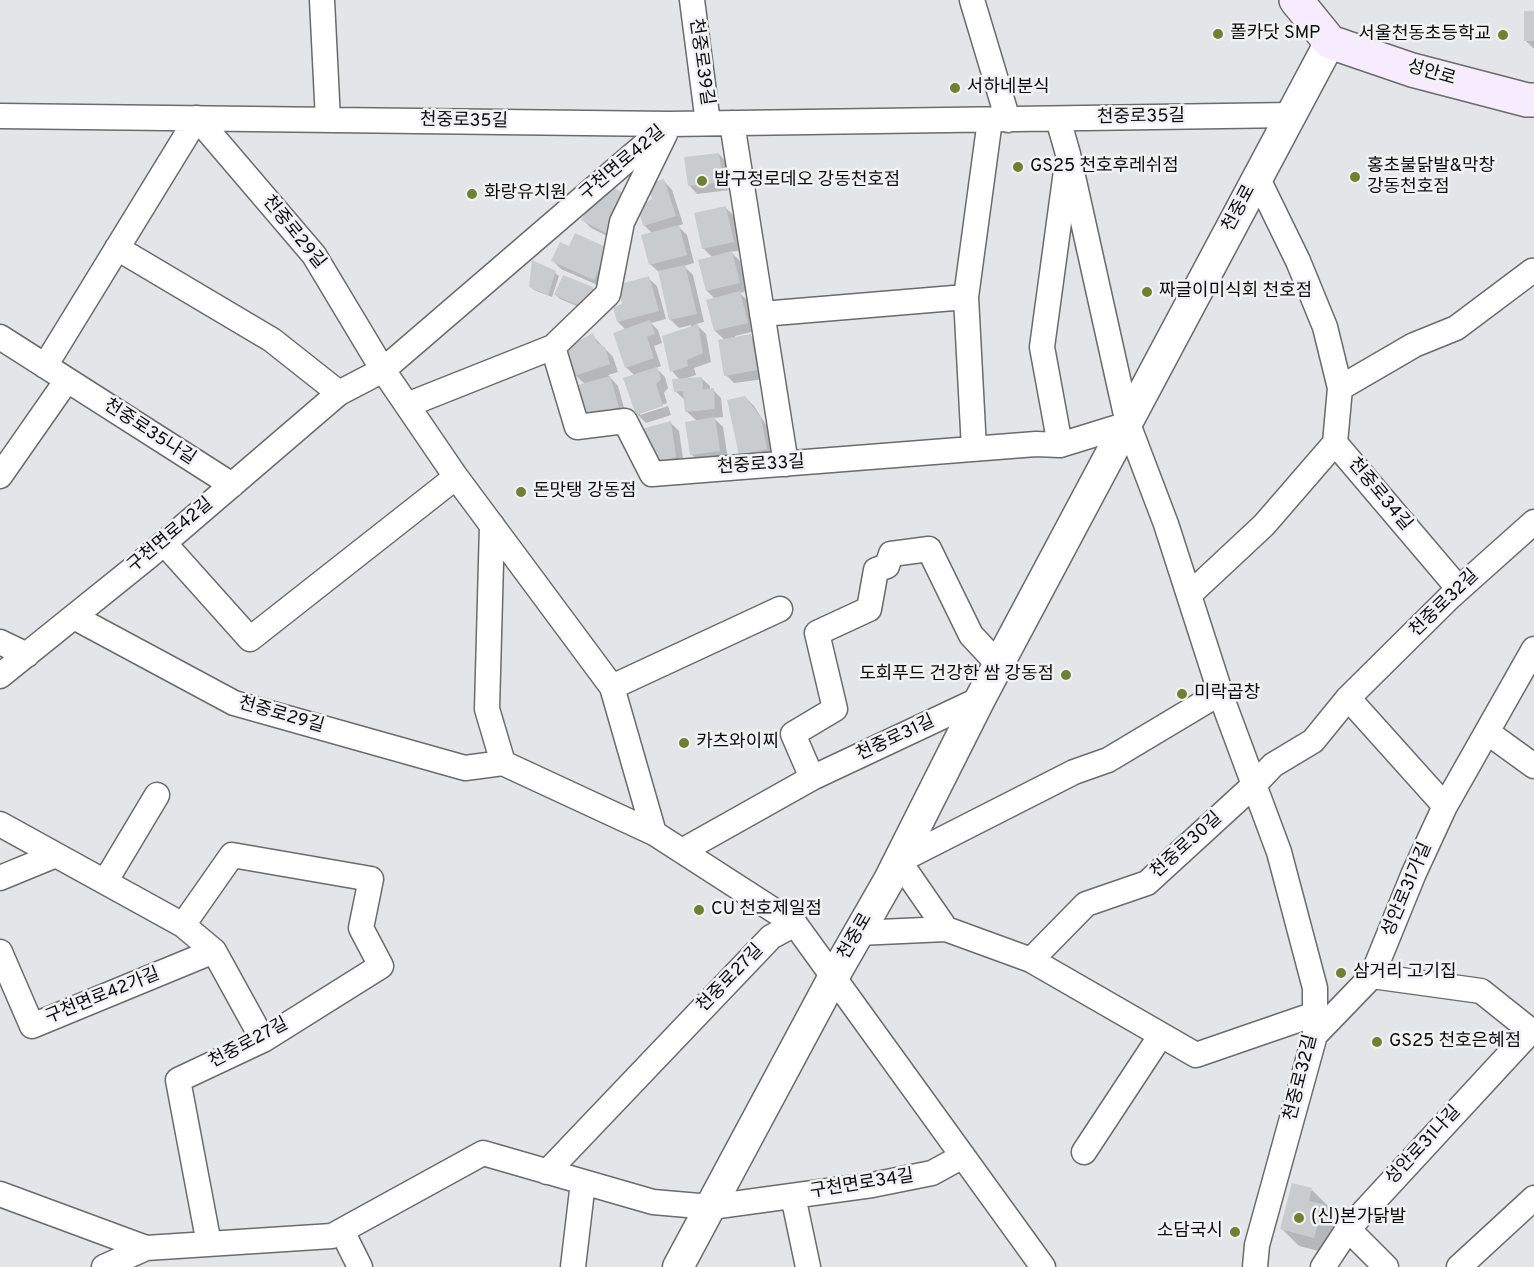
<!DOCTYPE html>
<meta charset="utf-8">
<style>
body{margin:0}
canvas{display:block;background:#e4e5e8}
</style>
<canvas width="1534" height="1267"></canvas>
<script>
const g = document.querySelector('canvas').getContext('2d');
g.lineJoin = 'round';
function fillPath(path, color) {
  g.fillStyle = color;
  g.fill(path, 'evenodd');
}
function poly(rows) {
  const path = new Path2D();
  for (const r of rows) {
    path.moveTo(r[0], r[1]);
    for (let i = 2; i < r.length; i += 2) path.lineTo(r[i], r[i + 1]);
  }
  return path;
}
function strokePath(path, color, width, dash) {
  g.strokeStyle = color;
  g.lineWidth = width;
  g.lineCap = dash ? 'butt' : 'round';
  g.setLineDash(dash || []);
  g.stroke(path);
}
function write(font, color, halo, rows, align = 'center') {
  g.font = font + ' Overpass,"Noto Sans KR",sans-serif';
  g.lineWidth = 5;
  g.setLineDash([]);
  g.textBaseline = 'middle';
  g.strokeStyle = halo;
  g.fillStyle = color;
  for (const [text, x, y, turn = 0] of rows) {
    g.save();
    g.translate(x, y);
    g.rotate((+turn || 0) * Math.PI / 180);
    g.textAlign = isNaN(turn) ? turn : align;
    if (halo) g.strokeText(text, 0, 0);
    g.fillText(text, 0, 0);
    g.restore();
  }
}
fillPath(poly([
 [1534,12,1534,49,1525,40],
 [719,154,727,163,730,190,697,194,689,185],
 [664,181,672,190,683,224,678,226,687,235,694,263,684,266,693,275,704,322,696,324,706,334,711,362,694,368,696,375,684,379,701,378,710,386,710,390,713,390,721,398,723,417,714,418,723,427,728,459,700,463,692,455,697,421,686,411,685,400,675,391,680,380,672,371,691,328,691,325,679,328,671,320,659,272,650,264,653,234,644,225,654,199],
 [635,204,617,241,591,228,583,220],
 [725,207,734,216,742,250,731,252,740,261,747,291,740,293,748,301,755,331,735,336,735,339,751,336,759,345,765,379,734,383,726,375,725,340,715,331,715,299,707,291,713,258,703,248],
 [570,248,607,249,602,287,561,269,553,261],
 [555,273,559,276,552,297,534,290,530,286],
 [648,278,657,286,666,319,651,323,658,330,662,343,654,346,661,366,656,368,665,377,668,388,664,393,667,403,640,412,640,415,668,406,671,415,646,423,637,414,635,376,626,367,626,330,618,322,615,308,624,305],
 [592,288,596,292,589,311,560,299,556,295],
 [592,335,613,357,618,372,608,375,618,386,626,415,597,424,585,384,575,375],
 [745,397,754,406,768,428,775,458,749,463,741,455],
 [670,422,679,431,684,465,656,463],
 [1312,1190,1329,1207,1327,1211,1339,1222,1331,1254,1299,1246,1282,1229]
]), '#0003');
fillPath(poly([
 [1524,11,1534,11,1534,41,1524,41],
 [719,153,723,182,688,186,684,157],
 [664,179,676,216,643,226,638,207,652,199,647,184],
 [610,186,627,195,608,234,581,220,596,197],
 [726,206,734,242,702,249,694,213],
 [679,225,687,255,649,265,641,235],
 [575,233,608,248,594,280,551,261,560,242,569,246],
 [732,251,740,283,706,291,698,260],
 [532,260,556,271,548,295,529,287],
 [685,265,697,314,669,320,658,271],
 [563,275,593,287,585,308,554,295],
 [649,276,659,311,617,322,613,307,622,304,617,285],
 [740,291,748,323,714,331,706,300],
 [650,320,655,334,647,337,654,358,625,368,613,333],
 [698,324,703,353,687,360,688,366,670,372,662,336],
 [593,333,597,343,605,347,610,364,574,376,566,348],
 [751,334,757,370,724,376,718,340],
 [657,367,661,379,656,384,663,406,636,415,623,378],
 [610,376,619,407,587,417,578,385],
 [702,377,703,389,714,388,715,409,685,412,683,391,674,392,672,379],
 [745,396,761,418,767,449,739,455,727,400],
 [715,417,720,451,690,455,685,422],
 [671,421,676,457,655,464,641,429],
 [1292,1183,1312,1188,1309,1201,1323,1204,1314,1238,1280,1229]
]), '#c9ccce');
const minor = poly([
 [322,0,328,120],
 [692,0,708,123],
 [972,0,1008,120],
 [0,116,669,124,1292,115],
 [1058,119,1068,154,1128,424,1166,524,1224,704,1279,852,1315,988,1315,1035,1257,1245,1255,1267],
 [732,123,786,464],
 [1257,177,1298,261,1325,327,1340,388,1335,443,1459,589],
 [117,248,272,340,339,393],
 [762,314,966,297],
 [0,337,232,485],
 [553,347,577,427,625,421,652,474,1036,444,1060,445,1128,424],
 [45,366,197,118,314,255,383,370,456,477,612,687,654,833,795,924,1043,1267],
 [1340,388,1414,345,1456,328,1532,271,1534,272],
 [407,405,553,347,608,294,622,222,665,134],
 [1060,445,1042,347,1066,171],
 [974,449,966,297,990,120],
 [0,476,67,380],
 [492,525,487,709,503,763,654,833],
 [164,543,250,639,456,477],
 [1189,595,1264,525,1335,443],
 [74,617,234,703,465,768,503,763],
 [0,642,27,655],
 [0,676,149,556,339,393,383,370,669,124],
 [612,687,780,609],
 [1348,698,1445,806],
 [1487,732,1534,766],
 [812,778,793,734,835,709,817,633,869,609,876,570,887,566,891,554,929,549,971,635,999,665],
 [0,824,183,925,214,951,263,1040],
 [682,851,812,778,980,699],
 [0,878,56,855],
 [105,882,157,795],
 [183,925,232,855,371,879,361,928,381,966,263,1040,178,1080,209,1244],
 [946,929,899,861,1074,772,1108,760,1220,693],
 [858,933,946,929,1031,960,1196,1055,1315,1014],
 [0,952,32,1026,214,951],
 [1031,960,1086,904,1147,883,1254,785,1273,765,1313,741,1348,698,1450,597,1534,522],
 [1372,976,1481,991,1531,1031,1534,1030],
 [1315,1035,1372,976,1414,873,1445,806,1534,649],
 [1084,1152,1161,1035],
 [547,1172,771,937,795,924],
 [0,1194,146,1248,332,1236,483,1153,653,1202,711,1207,872,1185,932,1173,963,1156],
 [793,1196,808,1267],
 [1348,1229,1386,1267],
 [342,1231,360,1267],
 [104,1267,146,1248],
 [573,1267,583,1182],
 [1323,1267,1348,1229,1531,1031],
 [1459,1267,1534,1198]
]);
const tertiary = poly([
 [678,1267,834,976,889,880,980,699,1330,42]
]);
const secondary = poly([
 [1296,0,1330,42,1412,70,1527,100,1534,100]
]);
strokePath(minor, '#6b6b6e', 27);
strokePath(tertiary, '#6b6b6e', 33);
strokePath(secondary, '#6b6b6e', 36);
strokePath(minor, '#fff', 24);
strokePath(tertiary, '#fff', 30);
strokePath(secondary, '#f6ecfd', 33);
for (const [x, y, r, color] of [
 [1218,34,6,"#6e8132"],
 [1503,35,6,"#6e8132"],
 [955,88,6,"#6e8132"],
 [1018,167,6,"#6e8132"],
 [1355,177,6,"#6e8132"],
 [702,181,6,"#6e8132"],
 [472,194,6,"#6e8132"],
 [1147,292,6,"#6e8132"],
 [521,492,6,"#6e8132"],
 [1066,675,6,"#6e8132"],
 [1182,694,6,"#6e8132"],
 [684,743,6,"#6e8132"],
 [699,910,6,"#6e8132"],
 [1341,973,6,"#6e8132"],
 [1377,1042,6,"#6e8132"],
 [1299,1218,6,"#6e8132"],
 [1235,1232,6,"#6e8132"]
]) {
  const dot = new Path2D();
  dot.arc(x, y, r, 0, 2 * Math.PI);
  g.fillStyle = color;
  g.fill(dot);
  strokePath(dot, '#f2f2f5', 2);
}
write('18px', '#0c0c0d', '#f2f2f5', [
 ["폴카닷 SMP",1230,34],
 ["서울천동초등학교",1491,35,"right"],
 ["서하네분식",967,88],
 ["GS25 천호후레쉬점",1030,167],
 ["홍초불닭발&막창",1367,167],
 ["강동천호점",1367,188],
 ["밥구정로데오 강동천호점",714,181],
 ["화랑유치원",484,194],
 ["짜글이미식회 천호점",1159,292],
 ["돈맛탱 강동점",533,492],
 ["도회푸드 건강한 쌈 강동점",1054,675,"right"],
 ["미락곱창",1194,694],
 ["카츠와이찌",696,743],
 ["CU 천호제일점",711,910],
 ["삼거리 고기집",1353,973],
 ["GS25 천호은혜점",1389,1042],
 ["(신)본가닭발",1311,1218],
 ["소담국시",1223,1232,"right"]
], 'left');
write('18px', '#0c0c0d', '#f2f2f5', [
 ["천중로39길",700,62,82],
 ["성안로",1431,74,16],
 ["천중로35길",1141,118,-1],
 ["천중로35길",464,122,1],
 ["구천면로42길",623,164,-40],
 ["천중로",1240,209,-62],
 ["천중로29길",293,233,51],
 ["천중로35나길",149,433,33],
 ["천중로33길",761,466,-4],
 ["천중로34길",1379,495,50],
 ["구천면로42길",171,536,-40],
 ["천중로32길",1445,604,-44],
 ["천중로29길",281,716,16],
 ["천중로31길",896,739,-25],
 ["천중로30길",1187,846,-42],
 ["성안로31가길",1408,890,-67],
 ["천중로",856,937,-60],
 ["천중로27길",731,979,-46],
 ["구천면로42가길",103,997,-22],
 ["천중로27길",249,1044,-28],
 ["천중로32길",1302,1078,-76],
 ["성안로31나길",1424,1146,-47],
 ["구천면로34길",862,1185,-9]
]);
</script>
